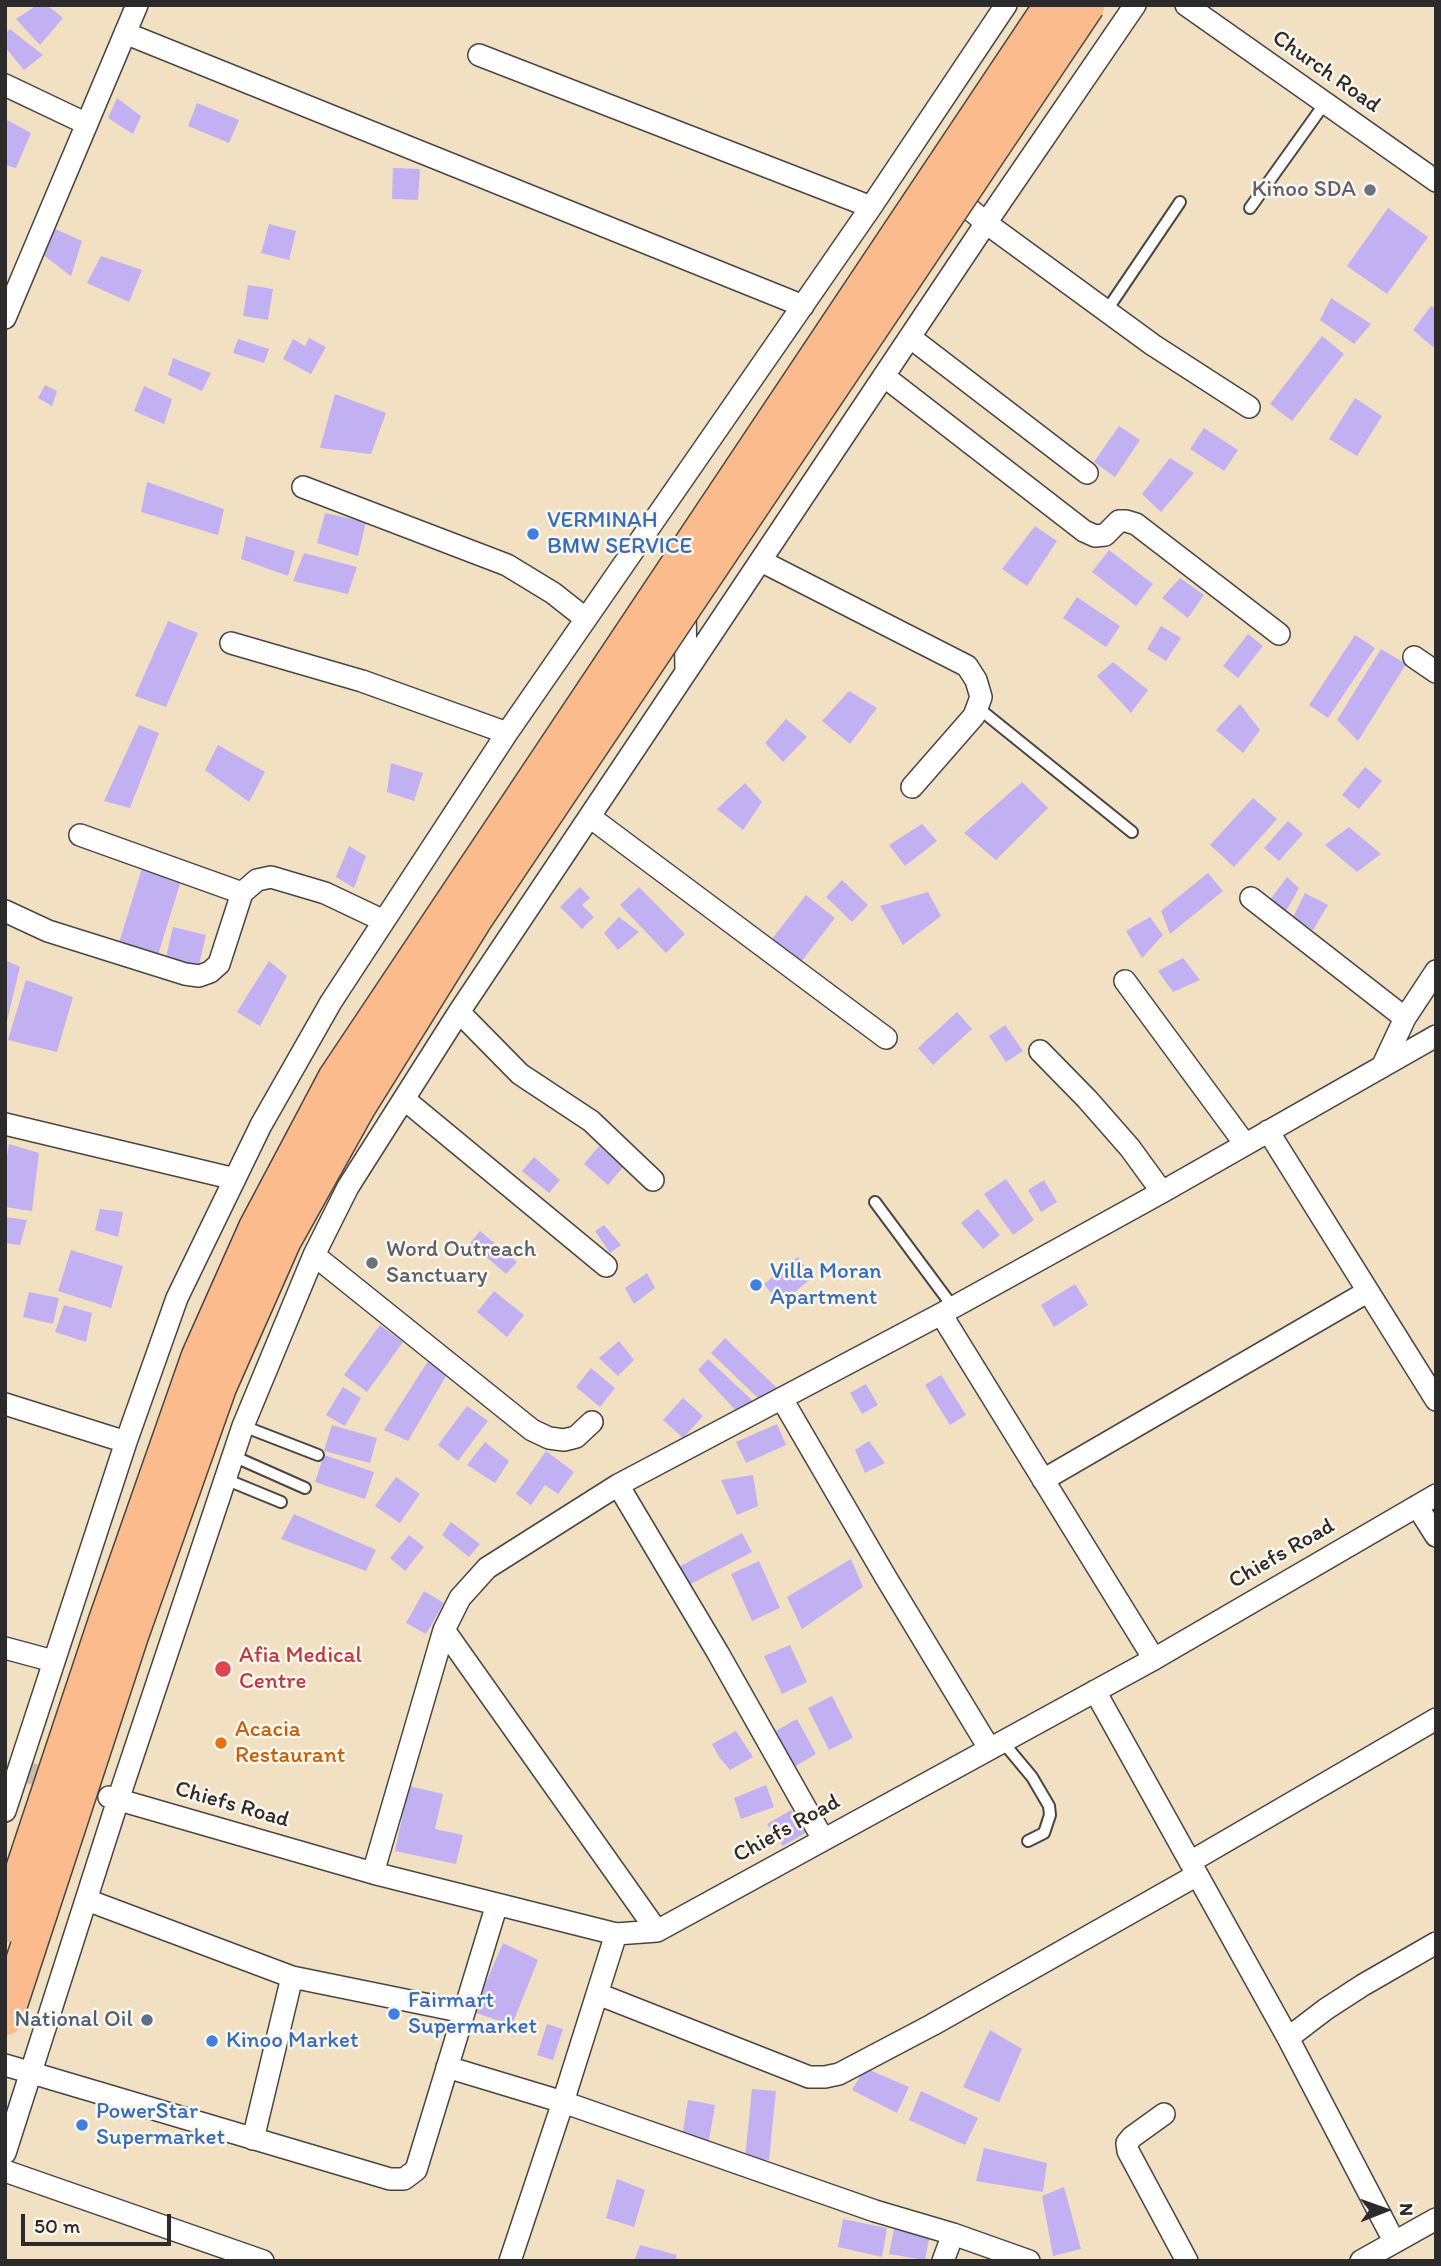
<!DOCTYPE html>
<style>
body{margin:0}
#map{position:relative;width:1441px;height:2266px;overflow:hidden;background:#f2e0c3;font-family:Itim,sans-serif}
canvas{display:block}
.frame{position:absolute;inset:0;border:7px solid #2b2b2b;pointer-events:none}
.north{position:absolute;left:1350px;top:2175px;width:70px;height:70px;-webkit-text-stroke:5px #fbf7ec;paint-order:stroke;rotate:89deg;font-size:19px;font-weight:700;line-height:28px;text-align:center;color:#2b2b2b}
.north::after{content:'';display:block;margin:auto;width:24px;height:32px;background:#2b2b2b;clip-path:polygon(50% 0,100% 100%,50% 72%,0 100%)}
.scale{position:absolute;left:21px;top:2214px;width:150px;height:32px;box-sizing:border-box;border:4px solid #2b2b2b;border-top:0;padding-left:9px;font-size:21px;line-height:24px;white-space:nowrap;color:#2b2b2b;-webkit-text-stroke:5px #fbf7ec;paint-order:stroke}
</style>
<div id="map">
<canvas width="1441" height="2266"></canvas>
<div class="frame"></div>
<div class="north">N</div>
<div class="scale">50 m</div>
</div>
<script>
const g = document.querySelector('canvas').getContext('2d');
g.lineJoin = 'round';
function fillPath(path, color) {
  g.fillStyle = color;
  g.fill(path, 'evenodd');
}
function poly(rows) {
  const path = new Path2D();
  for (const r of rows) {
    path.moveTo(r[0], r[1]);
    for (let i = 2; i < r.length; i += 2) path.lineTo(r[i], r[i + 1]);
  }
  return path;
}
function strokePath(path, color, width, dash) {
  g.strokeStyle = color;
  g.lineWidth = width;
  g.lineCap = dash ? 'butt' : 'round';
  g.setLineDash(dash || []);
  g.stroke(path);
}
function write(font, color, halo, rows, align = 'center') {
  g.font = font + ' Itim,sans-serif';
  g.lineWidth = 5;
  g.setLineDash([]);
  g.textBaseline = 'middle';
  g.strokeStyle = halo;
  g.fillStyle = color;
  for (const [text, x, y, turn = 0] of rows) {
    g.save();
    g.translate(x, y);
    g.rotate((+turn || 0) * Math.PI / 180);
    g.textAlign = isNaN(turn) ? turn : align;
    if (halo) g.strokeText(text, 0, 0);
    g.fillText(text, 0, 0);
    g.restore();
  }
}
fillPath(poly([
 [37,5,47,5,63,18,40,45,16,19],
 [10,29,43,55,24,70,5,47,5,34],
 [117,98,141,116,133,134,108,118],
 [197,103,239,120,229,143,188,126],
 [5,119,31,133,16,168,5,165],
 [393,168,420,169,418,200,392,199],
 [1388,208,1428,237,1387,294,1347,266],
 [269,224,296,231,289,260,261,253],
 [53,228,82,241,71,276,42,254],
 [101,256,142,270,129,302,87,283],
 [248,285,273,289,268,320,243,316],
 [1331,298,1371,324,1354,344,1320,320],
 [1431,306,1436,309,1436,344,1433,347,1413,330],
 [1322,336,1344,354,1292,421,1270,404],
 [309,338,326,347,311,374,283,359,293,339,305,346],
 [238,339,269,349,264,363,233,353],
 [173,358,211,373,202,391,168,375],
 [45,385,57,391,52,406,38,398],
 [144,386,172,399,164,424,134,411],
 [335,394,386,413,371,454,320,448],
 [1355,398,1382,416,1357,456,1329,439],
 [1119,426,1140,440,1115,477,1094,462],
 [1204,428,1238,450,1224,471,1190,449],
 [1170,458,1194,473,1161,512,1142,494],
 [147,482,224,509,218,535,141,512],
 [325,513,366,522,358,556,317,543],
 [1035,526,1057,541,1027,586,1002,569],
 [246,536,295,551,288,576,241,559],
 [1109,550,1153,584,1136,606,1092,572],
 [304,553,357,567,348,594,293,581],
 [1180,578,1204,595,1188,618,1162,598],
 [1077,597,1120,626,1106,647,1063,618],
 [168,621,198,633,166,707,135,696],
 [1161,626,1181,638,1166,661,1147,649],
 [1248,634,1263,646,1238,678,1223,666],
 [1355,635,1375,648,1328,718,1309,705],
 [1381,649,1406,664,1358,741,1337,720],
 [1113,662,1148,690,1131,713,1097,676],
 [849,691,877,708,850,744,822,721],
 [1240,704,1260,730,1243,753,1216,730],
 [786,719,807,737,783,762,765,743],
 [139,725,159,733,130,808,104,801],
 [218,745,265,772,249,802,205,770],
 [391,763,423,773,414,801,387,792],
 [1365,767,1382,781,1359,809,1342,795],
 [1022,782,1048,808,996,860,964,833],
 [745,783,762,802,743,830,717,809],
 [1253,798,1277,819,1234,867,1210,845],
 [1288,821,1303,834,1279,861,1264,848],
 [922,824,937,841,905,866,889,845],
 [1349,827,1381,854,1357,872,1325,845],
 [349,846,366,856,354,888,336,877],
 [143,865,182,877,158,955,119,943],
 [1208,873,1223,891,1170,934,1161,911],
 [1287,877,1299,888,1285,913,1270,900],
 [842,880,868,905,852,922,826,897],
 [580,887,590,898,582,905,594,917,582,929,560,907],
 [639,887,685,934,666,953,620,905],
 [928,892,941,916,903,945,880,906],
 [1305,893,1328,905,1313,930,1293,917],
 [806,895,835,918,801,962,772,939],
 [619,917,639,932,618,950,604,933],
 [1150,917,1163,935,1142,958,1126,931],
 [173,927,206,935,198,969,165,962],
 [1183,958,1200,980,1173,992,1158,971],
 [5,960,20,967,6,1025,5,1025],
 [269,961,287,976,260,1026,237,1012],
 [26,980,73,997,57,1052,8,1040],
 [957,1012,972,1029,933,1065,918,1048],
 [1005,1025,1023,1051,1006,1062,989,1036],
 [9,1144,39,1153,32,1211,5,1207,5,1168],
 [599,1146,623,1167,608,1185,584,1164],
 [534,1157,560,1180,549,1193,522,1171],
 [1006,1179,1034,1220,1013,1235,984,1194],
 [1044,1180,1057,1202,1041,1212,1028,1190],
 [100,1209,123,1212,118,1237,95,1230],
 [978,1209,1000,1235,983,1249,961,1223],
 [5,1217,27,1220,20,1245,5,1243],
 [604,1225,621,1245,610,1253,595,1231],
 [480,1231,517,1262,506,1274,470,1243],
 [71,1250,123,1266,111,1308,58,1291],
 [798,1257,813,1277,780,1304,764,1284],
 [647,1273,655,1288,634,1304,625,1288],
 [1075,1284,1088,1305,1054,1327,1041,1305],
 [494,1291,524,1315,507,1337,477,1312],
 [29,1292,59,1298,53,1324,23,1317],
 [64,1305,92,1313,86,1342,55,1332],
 [380,1325,403,1342,367,1392,344,1375],
 [725,1338,777,1388,763,1403,711,1353],
 [619,1341,634,1360,618,1376,599,1358],
 [430,1358,446,1376,408,1441,384,1430],
 [708,1359,754,1402,740,1415,698,1370],
 [591,1368,615,1388,600,1407,576,1387],
 [941,1375,966,1415,950,1425,925,1385],
 [866,1384,878,1405,862,1414,850,1393],
 [343,1387,361,1398,345,1426,326,1415],
 [683,1398,703,1416,683,1438,663,1420],
 [467,1406,488,1421,458,1461,438,1445],
 [777,1424,786,1445,746,1463,736,1442],
 [332,1425,377,1438,370,1463,324,1451],
 [869,1441,885,1463,865,1473,855,1450],
 [485,1442,509,1461,495,1483,467,1465],
 [546,1451,574,1472,558,1494,545,1485,531,1505,516,1494],
 [324,1455,374,1472,365,1499,315,1482],
 [753,1475,758,1506,737,1515,721,1480],
 [396,1477,420,1494,400,1523,375,1506],
 [294,1514,376,1550,366,1571,281,1539],
 [451,1522,480,1544,469,1557,442,1535],
 [742,1533,752,1552,687,1586,677,1568],
 [409,1535,424,1547,405,1571,390,1558],
 [851,1559,863,1587,802,1629,787,1597],
 [759,1561,780,1608,752,1621,731,1574],
 [424,1591,444,1603,426,1634,406,1623],
 [790,1645,807,1682,782,1694,764,1656],
 [832,1696,853,1738,829,1750,808,1708],
 [797,1719,816,1754,794,1767,774,1732],
 [736,1731,753,1757,730,1770,719,1757,712,1744],
 [766,1785,774,1807,741,1819,734,1798],
 [409,1786,443,1794,435,1829,463,1835,456,1864,395,1851],
 [791,1810,807,1832,783,1846,767,1824],
 [503,1943,538,1960,512,2025,473,2012],
 [547,2024,563,2029,553,2060,537,2055],
 [990,2030,1022,2049,999,2102,963,2087],
 [865,2068,909,2087,897,2113,852,2090],
 [752,2089,776,2091,769,2160,745,2158],
 [921,2091,978,2118,965,2145,909,2120],
 [688,2100,715,2105,709,2140,682,2137],
 [984,2148,1047,2163,1043,2192,976,2181],
 [617,2179,645,2190,634,2227,606,2218],
 [1064,2187,1081,2249,1053,2256,1042,2196],
 [843,2219,887,2228,882,2257,838,2247],
 [894,2229,930,2235,925,2260,889,2254],
 [640,2245,677,2255,675,2261,634,2261]
]), '#c2b1f2');
strokePath(poly([
 [29,1773,64,1783]
]), '#cabca5', 21, [21, 10]);
const service = poly([
 [1250,208,1325,103],
 [1107,310,1180,202],
 [977,707,1132,832],
 [875,1202,953,1307],
 [243,1426,318,1455],
 [233,1456,305,1488],
 [225,1479,281,1502],
 [1002,1741,1032,1777,1049,1806,1050,1815,1044,1833,1028,1841]
]);
const minor = poly([
 [1186,5,1436,181],
 [125,33,803,306],
 [479,55,871,207],
 [5,85,87,124],
 [958,199,986,223,1153,345,1249,407],
 [5,318,137,5],
 [911,338,1087,473],
 [885,377,1084,531,1095,536,1105,535,1119,521,1126,521,1136,524,1279,634],
 [303,487,507,565,553,593,586,619],
 [761,561,967,666,976,680,981,697,974,716,912,787],
 [685,606,686,671],
 [231,643,362,681,507,733],
 [1414,657,1436,672],
 [590,817,886,1038],
 [80,835,242,893],
 [1251,898,1405,1018],
 [5,911,48,931,185,974,199,976,210,972,219,964,242,893,257,880,271,877,325,893,384,921],
 [1125,981,1245,1144],
 [459,1012,520,1074,591,1121,653,1180],
 [1040,1051,1087,1099,1130,1148,1162,1192],
 [1382,1067,1405,1018,1436,971],
 [404,1099,606,1266],
 [5,1124,235,1179],
 [1268,1131,1436,1400],
 [314,1255,532,1430,549,1438,564,1440,576,1437,592,1422],
 [941,1314,1154,1659],
 [782,1399,885,1576,989,1748],
 [5,1404,126,1442],
 [1043,1480,1367,1292],
 [618,1485,718,1653,823,1839],
 [1417,1506,1436,1536],
 [444,1630,657,1931],
 [5,1648,53,1661],
 [1095,1691,1288,2038,1394,2241],
 [109,1797,373,1873,616,1934,657,1931,1154,1659,1436,1495],
 [5,1811,126,1442,177,1298,261,1125,331,1002,507,733,871,207,1006,5],
 [1190,1862,1436,1719],
 [373,1873,444,1630,460,1598,487,1568,618,1485,941,1314,1162,1192,1436,1036],
 [87,1900,292,1977,464,2012],
 [598,1994,809,2077,825,2077,839,2074,932,2025,1197,1875],
 [1288,2038,1326,2009,1363,1985,1436,1943],
 [5,2065,390,2179,404,2179,416,2170,497,1904],
 [447,2067,563,2102,875,2211,953,2234,1029,2261],
 [1164,2114,1132,2137,1127,2143,1128,2151,1187,2261],
 [253,2139,292,1977],
 [5,2153,118,1800,243,1426,314,1255,348,1187,459,1012,986,223,1135,5],
 [5,2171,263,2261],
 [510,2261,563,2102,616,1934],
 [943,2261,953,2234],
 [1361,2261,1436,2219]
]);
strokePath(service, '#494642', 14);
strokePath(minor, '#494642', 24);
strokePath(service, '#fff', 10);
strokePath(minor, '#fff', 21);
const trunkBridge = poly([
 [5,1925,106,1622,199,1357,256,1229,336,1078,1052,5],
 [5,2018,130,1637,219,1386,283,1241,357,1108,475,918,1087,5]
]);
strokePath(trunkBridge, '#494642', 38, []);
strokePath(trunkBridge, '#fbbb8c', 35);
for (const [x, y, r, color] of [
 [1370,190,7,"#6b7280"],
 [533,534,7,"#3f7fe0"],
 [372,1263,7,"#6b7280"],
 [756,1285,7,"#3f7fe0"],
 [223,1669,9,"#e0444e"],
 [221,1743,7,"#e8710a"],
 [394,2014,7,"#3f7fe0"],
 [147,2020,7,"#5c6f8a"],
 [212,2041,7,"#3f7fe0"],
 [82,2125,7,"#3f7fe0"]
]) {
  const dot = new Path2D();
  dot.arc(x, y, r, 0, 2 * Math.PI);
  g.fillStyle = color;
  g.fill(dot);
  strokePath(dot, '#fbf7ec', 2.5);
}
write('23px', '#2b2b2b', '#fbf7ec', [
 ["Church Road",1326,72,35],
 ["Chiefs Road",1282,1554,-30],
 ["Chiefs Road",232,1805,16],
 ["Chiefs Road",787,1829,-29]
]);
write('23px', '#5b616d', '#fbf7ec', [
 ["Kinoo SDA",1356,190],
 ["Word Outreach",386,1250,"left"],
 ["Sanctuary",386,1276,"left"]
], 'right');
write('23px', '#366cbe', '#fbf7ec', [
 ["VERMINAH",547,521],
 ["BMW SERVICE",547,547],
 ["Villa Moran",770,1272],
 ["Apartment",770,1298],
 ["Fairmart",408,2001],
 ["Supermarket",408,2027],
 ["Kinoo Market",226,2041],
 ["PowerStar",96,2112],
 ["Supermarket",96,2138]
], 'left');
write('23px', '#be3a42', '#fbf7ec', [
 ["Afia Medical",239,1656],
 ["Centre",239,1682]
], 'left');
write('23px', '#c56008', '#fbf7ec', [
 ["Acacia",235,1730],
 ["Restaurant",235,1756]
], 'left');
write('23px', '#4e5e75', '#fbf7ec', [
 ["National Oil",133,2020]
], 'right');
</script>
